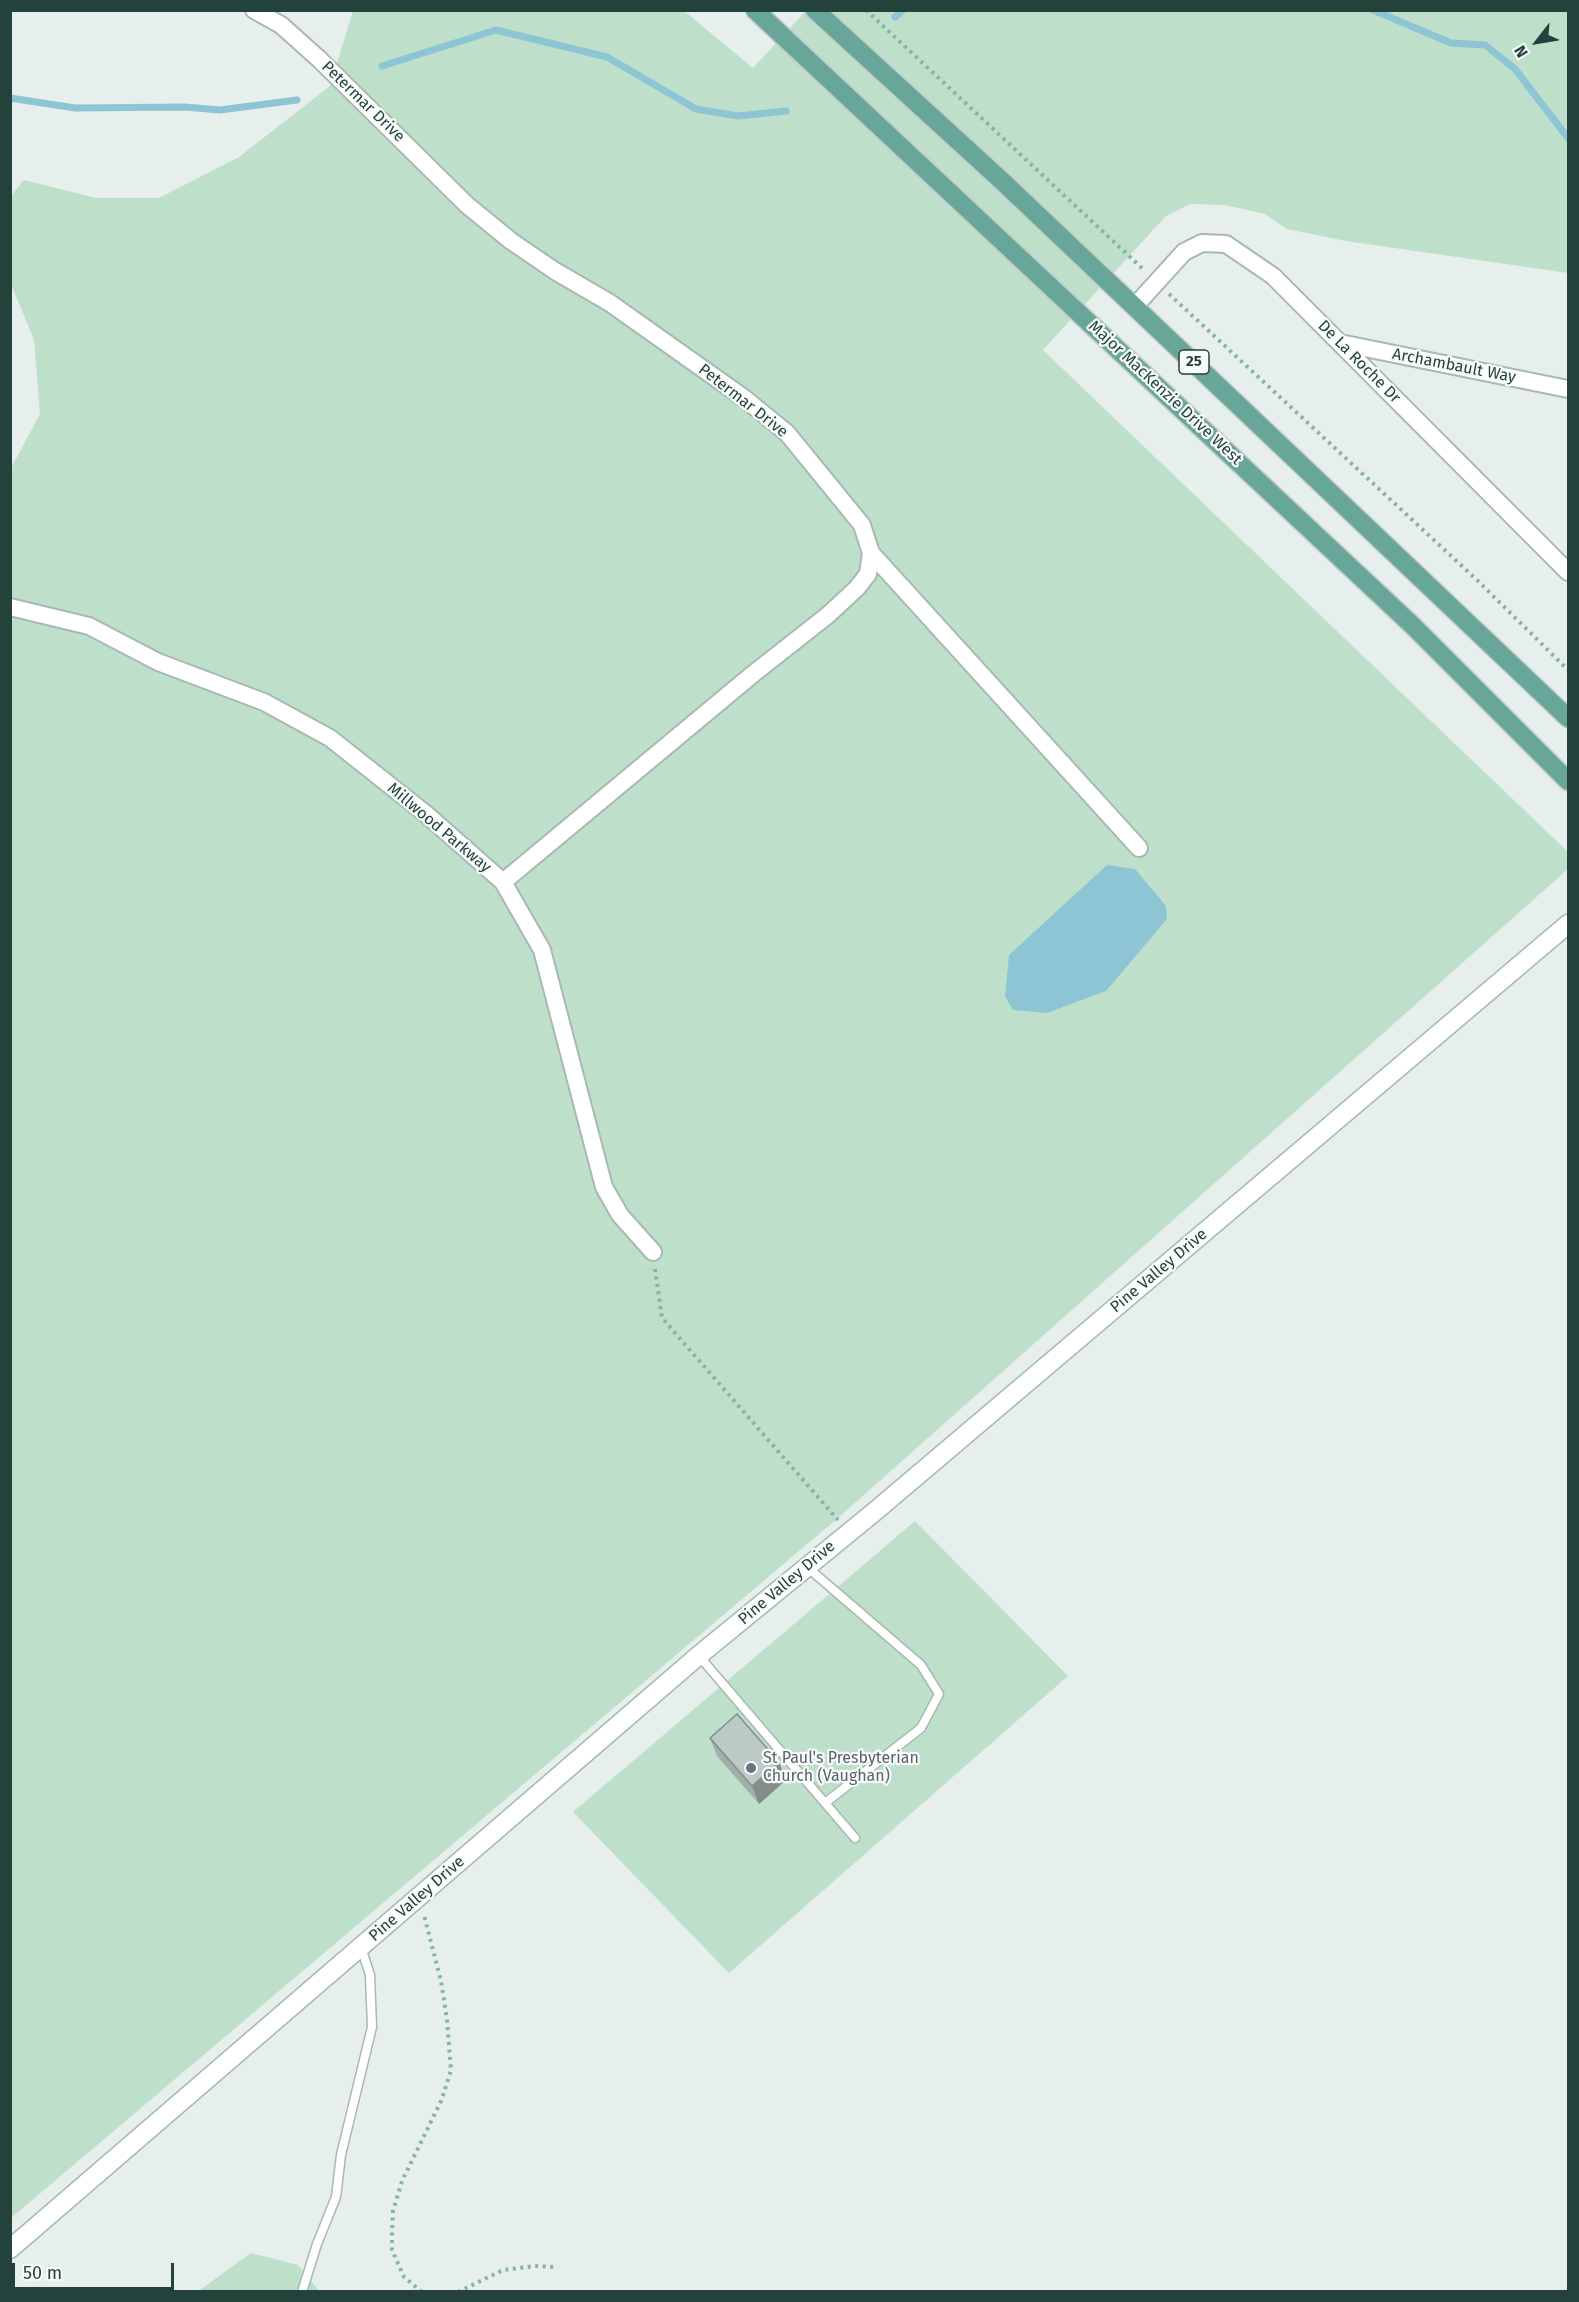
<!DOCTYPE html>
<style>
body{margin:0}
#map{position:relative;width:1579px;height:2302px;overflow:hidden;background:#e6efeb;font-family:"Fira Sans",sans-serif}
canvas{display:block}
.frame{position:absolute;inset:0;border:12px solid #23423c;pointer-events:none}
.north{position:absolute;left:1507px;top:12px;width:60px;height:60px;-webkit-text-stroke:4px #f7fbf9;paint-order:stroke;rotate:239deg;font-size:16px;font-weight:700;line-height:24px;text-align:center;color:#23423c}
.north::after{content:'';display:block;margin:auto;width:21px;height:27px;background:#23423c;clip-path:polygon(50% 0,100% 100%,50% 72%,0 100%)}
.scale{position:absolute;left:12px;top:2263px;width:162px;height:27px;box-sizing:border-box;border:3px solid #23423c;border-top:0;padding-left:8px;font-size:18px;line-height:21px;white-space:nowrap;color:#23423c;-webkit-text-stroke:4px #f7fbf9;paint-order:stroke}
</style>
<div id="map">
<canvas width="1579" height="2302"></canvas>
<div class="frame"></div>
<div class="north">N</div>
<div class="scale">50 m</div>
</div>
<script>
const g = document.querySelector('canvas').getContext('2d');
g.lineJoin = 'round';
function fillPath(path, color) {
  g.fillStyle = color;
  g.fill(path, 'evenodd');
}
function poly(rows) {
  const path = new Path2D();
  for (const r of rows) {
    path.moveTo(r[0], r[1]);
    for (let i = 2; i < r.length; i += 2) path.lineTo(r[i], r[i + 1]);
  }
  return path;
}
function strokePath(path, color, width, dash) {
  g.strokeStyle = color;
  g.lineWidth = width;
  g.lineCap = dash ? 'butt' : 'round';
  g.setLineDash(dash || []);
  g.stroke(path);
}
function write(font, color, halo, rows, align = 'center') {
  g.font = font + ' "Fira Sans",sans-serif';
  g.lineWidth = 4.5;
  g.setLineDash([]);
  g.textBaseline = 'middle';
  g.strokeStyle = halo;
  g.fillStyle = color;
  for (const [text, x, y, turn = 0] of rows) {
    g.save();
    g.translate(x, y);
    g.rotate((+turn || 0) * Math.PI / 180);
    g.textAlign = isNaN(turn) ? turn : align;
    if (halo) g.strokeText(text, 0, 0);
    g.fillText(text, 0, 0);
    g.restore();
  }
}
fillPath(poly([
 [353,11,684,11,753,68,806,11,1568,11,1568,273,1346,241,1287,229,1265,214,1225,205,1190,204,1166,216,1043,350,1568,852,1568,869,838,1518,11,2218,10,470,40,414,34,340,11,284,11,196,24,180,96,198,159,198,239,157,330,86],
 [915,1521,1068,1676,729,1973,573,1812],
 [251,2253,298,2265,319,2291,197,2292]
]), '#bee0ca');
fillPath(poly([
 [1107,865,1135,869,1166,906,1167,919,1106,991,1047,1013,1013,1010,1005,996,1009,955]
]), '#8dc5d5');
strokePath(poly([
 [1373,10,1451,43,1485,45,1515,69,1568,138],
 [895,17,903,10],
 [382,66,496,30,607,57,696,109,738,116,786,111],
 [10,98,75,108,185,107,220,110,297,100]
]), '#8dc5d5', 7);
const lane = poly([
 [807,1567,921,1665,939,1694,921,1728,825,1803],
 [699,1656,855,1838],
 [302,2292,317,2244,336,2197,341,2155,372,2027,370,1975,361,1947]
]);
const street = poly([
 [254,10,281,25,319,59,467,205,511,241,555,271,610,303,744,398,787,433,862,525,871,553,868,574,857,588,828,615,753,674,503,882],
 [1135,306,1184,252,1202,243,1226,244,1273,276,1568,572],
 [1340,343,1568,389],
 [871,553,1139,848],
 [10,607,89,626,158,662,264,702,330,738,426,814,503,882,542,950,604,1187,620,1215,653,1252]
]);
const secondary = poly([
 [10,2249,698,1656,873,1513,1568,924]
]);
const primary = poly([
 [755,10,1412,625,1568,781],
 [815,10,1002,181,1568,718]
]);
strokePath(lane, '#a8b8b3', 11);
strokePath(street, '#a8b8b3', 20);
strokePath(secondary, '#a3bbb4', 21);
strokePath(primary, '#c1cac8', 21);
strokePath(poly([
 [866,10,1144,270],
 [1169,294,1477,580,1568,670],
 [655,1269,662,1318,838,1520],
 [422,2292,404,2277,392,2250,392,2232,393,2211,402,2181,442,2099,451,2070,447,2020,441,1981,424,1915],
 [458,2292,503,2270,535,2266,555,2267]
]), '#85b3a8', 4, [3, 4.5]);
strokePath(lane, '#fff', 8);
strokePath(street, '#fff', 16);
strokePath(secondary, '#fff', 18);
strokePath(primary, '#69a69a', 18);
fillPath(poly([
 [710,1738,786,1780,759,1804,717,1756]
]), '#a1aea9');
fillPath(poly([
 [779,1762,786,1780,759,1804,752,1786]
]), '#838d8a');
const building = poly([
 [737,1714,779,1762,752,1786,710,1738,737,1714]
]);
fillPath(building, '#bbcac5');
strokePath(building, '#838d8a', 1.5);
for (const [x, y, r, color] of [
 [751,1768,6,"#6b7280"]
]) {
  const dot = new Path2D();
  dot.arc(x, y, r, 0, 2 * Math.PI);
  g.fillStyle = color;
  g.fill(dot);
  strokePath(dot, '#f7fbf9', 2);
}
for (const [x, y, w] of [
 [1194,362,30]
]) {
  const box = new Path2D();
  box.roundRect(x - w / 2, y - 12, w, 24, 4.5);
  g.fillStyle = '#f7fbf9';
  g.fill(box);
  strokePath(box, '#23423c', 1.5);
}
write('bold 15px', '#23423c', null, [
 ["25",1194,362]
]);
write('16px', '#23423c', '#f7fbf9', [
 ["Petermar Drive",363,102,44],
 ["De La Roche Dr",1359,362,45],
 ["Archambault Way",1454,366,11],
 ["Major MacKenzie Drive West",1165,393,43],
 ["Petermar Drive",743,401,38],
 ["Millwood Parkway",439,828,40],
 ["Pine Valley Drive",1159,1271,-40],
 ["Pine Valley Drive",787,1583,-40],
 ["Pine Valley Drive",417,1899,-41]
]);
write('16px', '#5b616d', '#f7fbf9', [
 ["St Paul's Presbyterian",763,1759],
 ["Church (Vaughan)",763,1777]
], 'left');
</script>
